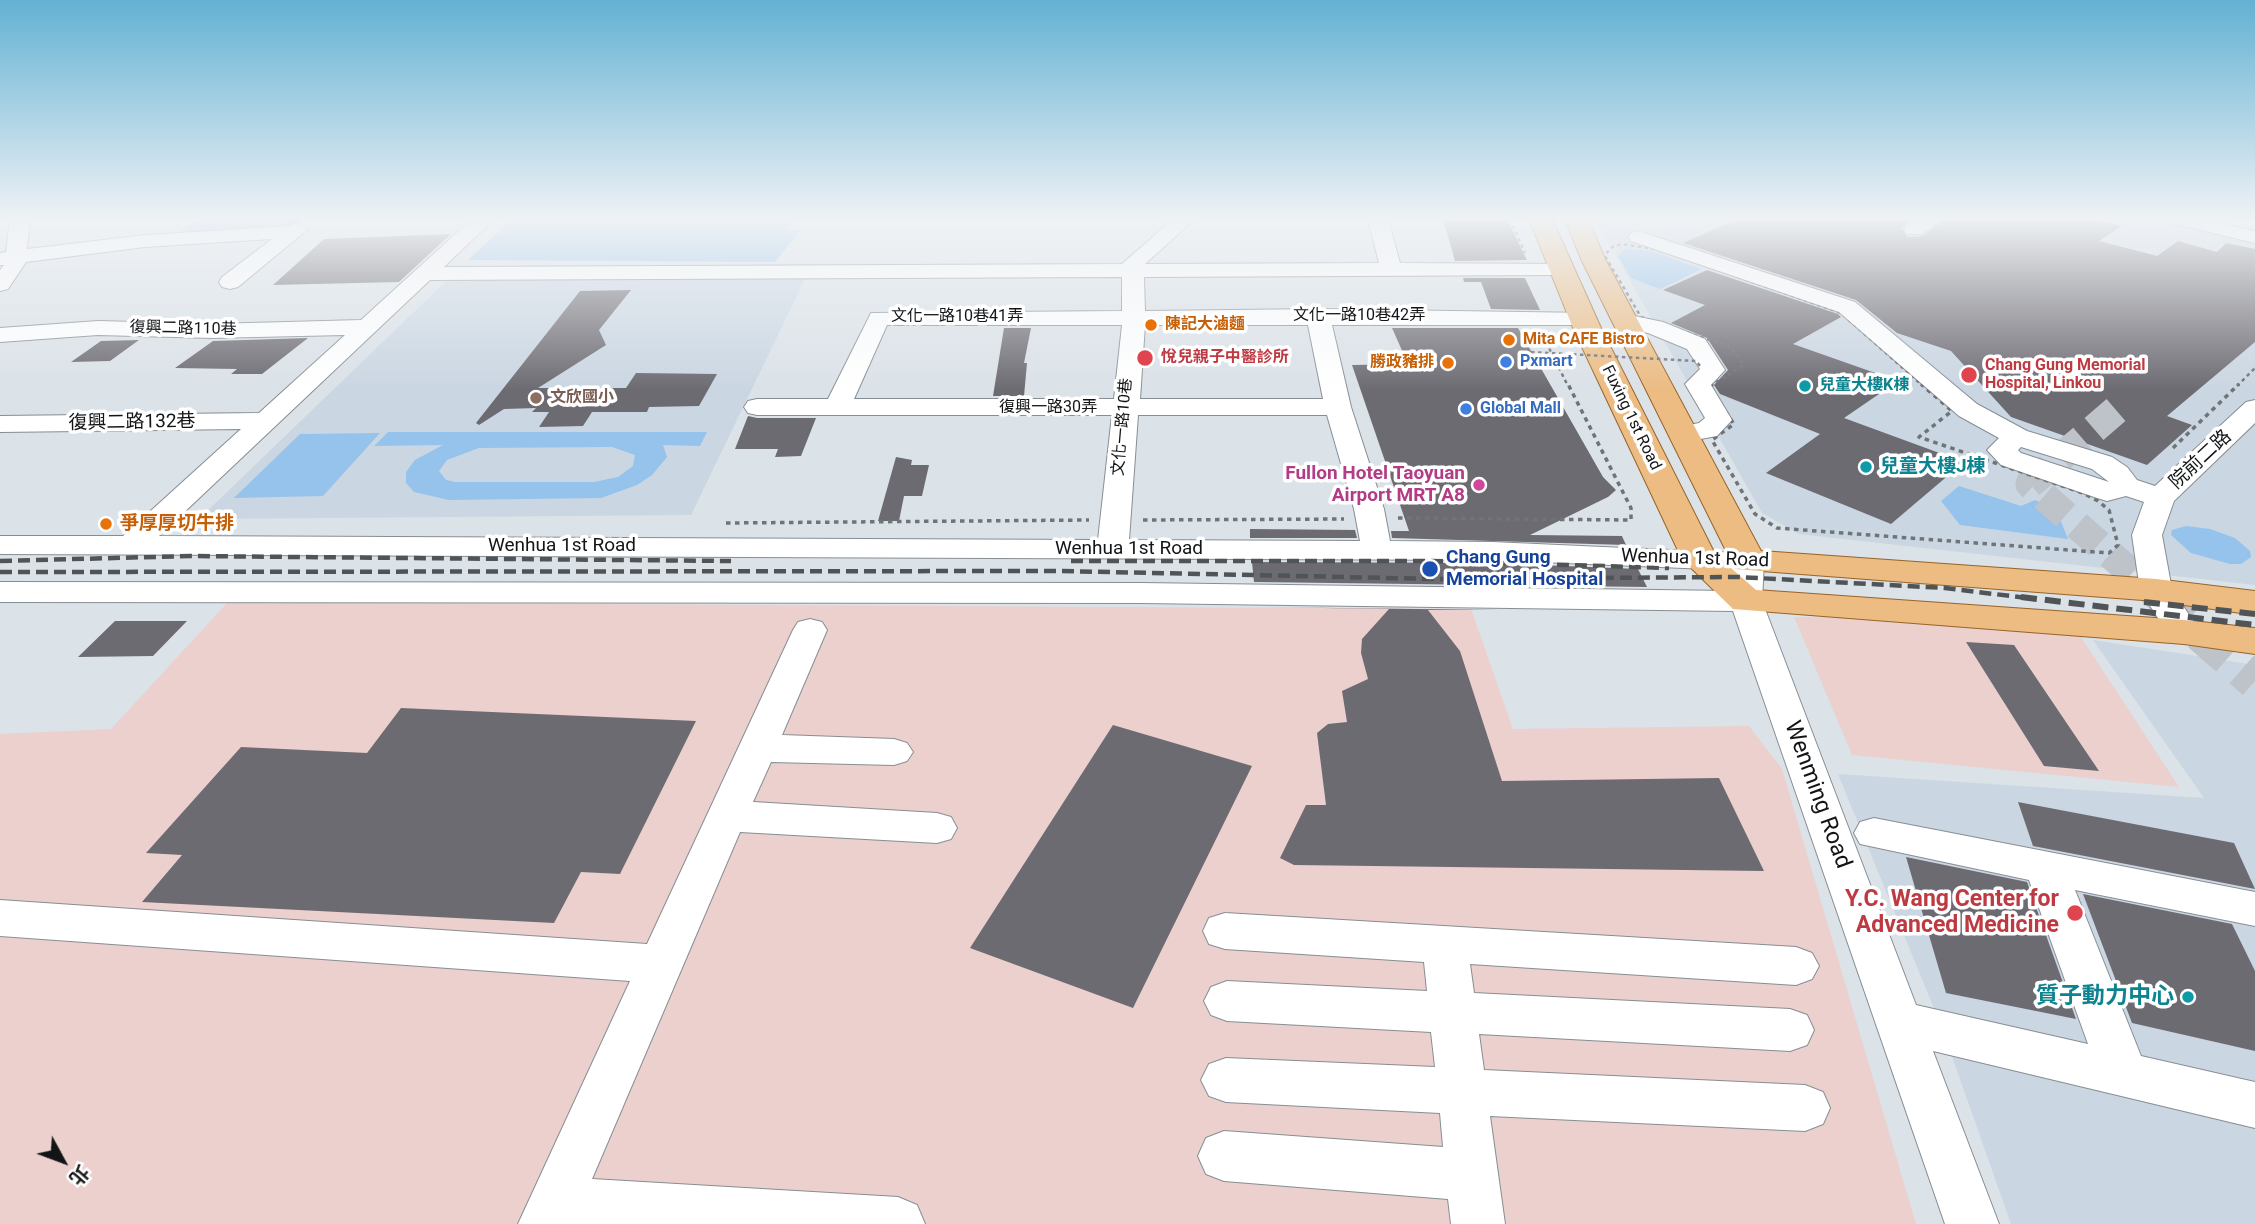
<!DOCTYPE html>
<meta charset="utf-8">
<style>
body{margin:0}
#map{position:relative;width:2255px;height:1224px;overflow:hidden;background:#dbe2e8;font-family:Roboto,"Noto Sans TC",sans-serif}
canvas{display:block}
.north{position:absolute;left:28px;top:1126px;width:70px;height:70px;-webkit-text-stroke:5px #fff;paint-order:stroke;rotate:131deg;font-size:19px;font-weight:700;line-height:28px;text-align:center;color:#121416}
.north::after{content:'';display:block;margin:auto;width:24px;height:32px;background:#121416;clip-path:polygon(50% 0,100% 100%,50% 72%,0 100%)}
</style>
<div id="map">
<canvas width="2255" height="1224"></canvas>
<div class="north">北</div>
</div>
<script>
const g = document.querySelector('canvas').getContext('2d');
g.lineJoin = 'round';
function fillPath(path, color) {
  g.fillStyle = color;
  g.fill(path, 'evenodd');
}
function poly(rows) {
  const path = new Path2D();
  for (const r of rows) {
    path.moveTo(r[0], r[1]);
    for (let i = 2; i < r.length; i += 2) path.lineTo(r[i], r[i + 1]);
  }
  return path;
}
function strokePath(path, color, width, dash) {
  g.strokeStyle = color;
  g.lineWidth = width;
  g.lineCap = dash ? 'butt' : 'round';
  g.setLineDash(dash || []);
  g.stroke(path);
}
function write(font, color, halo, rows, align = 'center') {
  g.font = font + ' Roboto,"Noto Sans TC",sans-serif';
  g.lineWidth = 7;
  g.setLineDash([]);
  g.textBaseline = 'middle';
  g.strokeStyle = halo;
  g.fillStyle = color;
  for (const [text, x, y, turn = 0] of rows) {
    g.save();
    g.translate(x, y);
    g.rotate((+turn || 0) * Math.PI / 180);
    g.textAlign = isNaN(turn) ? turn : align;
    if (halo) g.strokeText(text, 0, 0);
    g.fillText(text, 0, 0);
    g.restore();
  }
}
fillPath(poly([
 [228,602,1471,609,1513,729,1749,726,1782,769,1916,1224,0,1224,0,734,111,729],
 [1794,617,1920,618,2079,634,2179,787,1852,755]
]), '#ebd0ce');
fillPath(poly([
 [1595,219,2184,219,2255,236,2255,585,1799,534,1762,513],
 [805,279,691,515,199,519,446,281],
 [2093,640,2255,665,2255,1224,2011,1224,1942,1028,1838,774,2204,798]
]), '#cad6e2');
fillPath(poly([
 [198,219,306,219,289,231,179,233],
 [513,219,794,219,788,230,801,230,775,262,468,260],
 [1625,249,1651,251,1702,269,1660,289,1631,278,1618,256],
 [388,432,707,432,700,446,663,445,667,457,652,475,637,485,601,498,449,500,414,492,406,483,406,472,415,460,443,445,374,446],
 [612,447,635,455,633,466,618,477,594,482,455,482,446,480,439,471,447,460,479,448],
 [380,433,323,496,234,498,300,434],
 [1959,486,2021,506,2035,500,2056,509,2068,539,1960,525,1941,501],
 [2186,526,2210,529,2235,538,2250,551,2251,557,2241,564,2230,564,2191,553,2171,535,2172,530]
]), '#95c3eb');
fillPath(poly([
 [1443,219,1507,219,1527,260,1455,261],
 [1738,219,1913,219,1902,228,1907,237,1922,236,1946,219,2095,219,2122,226,2099,241,2157,256,2178,241,2217,252,2226,243,2255,249,2255,342,2167,416,2192,425,2147,465,2011,417,1951,351,1897,333,1856,300,1683,243],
 [451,234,399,282,273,285,324,239],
 [1692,265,1838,314,1841,317,1793,344,1898,381,1844,418,1964,462,1891,524,1766,473,1820,434,1720,394,1714,385,1728,370,1707,338,1671,323,1705,305,1663,290,1707,270],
 [1463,278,1525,278,1540,310,1491,309,1481,282,1464,282],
 [631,290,599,330,606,345,538,388,626,388,636,373,717,374,699,406,649,407,647,412,592,412,583,426,539,427,549,412,532,412,536,408,504,409,479,425,476,423,580,291],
 [1004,328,1031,328,1024,363,1027,363,1024,396,993,396],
 [1392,328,1518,328,1603,477,1616,490,1608,497,1530,535,1622,536,1626,545,1392,538,1391,531,1409,531,1352,365,1408,364],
 [308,338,262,374,231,374,237,369,175,368,213,341],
 [139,340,110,361,71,362,101,341],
 [748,416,757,418,816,418,801,456,775,457,778,449,735,449],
 [896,457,912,460,911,465,929,465,922,496,904,496,899,521,878,521],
 [1250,529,1355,530,1357,538,1250,538],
 [1252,562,1492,563,1638,569,1647,587,1254,582],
 [1256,607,1498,610,1428,610,1460,651,1502,781,1719,778,1764,871,1294,865,1280,858,1306,805,1326,805,1317,733,1328,724,1347,722,1342,691,1368,679,1361,653,1362,639,1389,609],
 [115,621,187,621,153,656,78,657],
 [1966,642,2014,645,2099,771,2044,766],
 [401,708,696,721,620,874,581,872,554,923,142,902,182,855,146,853,241,747,367,753],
 [1113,725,1252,766,1133,1008,970,948],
 [2018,802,2234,843,2255,889,2033,846],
 [1906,857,2027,882,2076,1019,1946,993],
 [2083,894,2232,924,2255,971,2255,1051,2132,1023]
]), '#6d6b72');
strokePath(poly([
 [2116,410,2030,484,2161,599]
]), '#bdc3c8', 29, [29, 15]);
strokePath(poly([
 [2159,597,2255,681]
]), '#bdc3c8', 37, [37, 18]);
const minor = poly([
 [10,219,30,219,27,249,145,235,289,226,298,223,308,229,238,287,230,289,222,287,219,282,222,277,272,239,145,247,26,262,8,289,0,291,0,270,4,265,0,265,0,253,6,252,10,219],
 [472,219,494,219,444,267,1122,264,1173,219,1195,219,1145,264,1379,263,1368,219,1388,219,1400,263,1569,264,1572,269,1569,274,1561,275,1144,277,1145,311,1318,309,1591,313,1595,318,1591,323,1583,325,1332,325,1351,407,1384,509,1390,541,1492,542,1759,554,1764,561,1762,601,1916,1005,2088,1044,2029,880,1860,844,1854,833,1860,822,1874,818,2255,892,2255,926,2075,890,2141,1056,2255,1082,2255,1128,1933,1051,1999,1224,1945,1224,1733,611,1141,603,0,602,0,582,1141,583,1730,591,1732,570,1492,560,0,554,0,536,123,536,241,429,0,432,0,416,259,413,345,335,212,338,98,335,0,342,0,328,98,321,212,324,361,320,472,219],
 [1122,277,1122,311,871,313,828,399,757,399,748,401,744,407,748,413,757,415,1112,415,1098,540,159,536,430,280,1122,277],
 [887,325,1122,325,1114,399,854,399,887,325],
 [1145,325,1308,325,1323,399,1140,399,1145,325],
 [1138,415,1327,415,1354,509,1360,541,1129,540,1138,415],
 [1918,219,1943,219,1921,234,1907,234,1904,230,1907,226,1918,219],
 [2168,219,2204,219,2255,231,2255,243,2171,223,2168,219],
 [1638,231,1855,302,1977,404,2027,431,2112,457,2127,467,2137,480,2155,486,2246,402,2255,400,2255,423,2174,501,2162,535,2172,590,2201,632,2196,640,2184,643,2172,640,2140,590,2132,535,2144,502,2126,496,2107,501,2097,498,2001,465,1987,450,1999,438,1959,416,1839,312,1631,241,1628,237,1631,233,1638,231],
 [2021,447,2092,469,2109,482,2021,453,2018,450,2021,447],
 [1625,314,1663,322,1705,339,1725,370,1711,385,1732,420,1717,436,1684,442,1674,440,1670,434,1674,428,1699,423,1705,418,1685,384,1700,369,1687,349,1648,333,1617,326,1613,321,1617,316,1625,314],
 [810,619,822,622,827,630,782,735,894,739,907,743,913,752,907,761,894,765,771,762,753,802,937,813,951,817,957,828,951,839,937,843,740,832,592,1179,898,1197,917,1205,925,1224,518,1224,630,981,0,936,0,900,647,944,793,630,798,622,810,619],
 [1225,913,1796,947,1812,953,1819,966,1812,979,1796,985,1470,964,1474,993,1790,1009,1807,1015,1814,1030,1807,1045,1790,1051,1479,1034,1484,1070,1805,1085,1823,1092,1830,1108,1823,1124,1805,1131,1490,1116,1505,1224,1451,1224,1448,1199,1224,1181,1206,1174,1198,1156,1206,1138,1224,1131,1443,1147,1440,1113,1226,1102,1209,1096,1201,1080,1209,1064,1226,1058,1435,1067,1431,1032,1227,1021,1211,1015,1204,1001,1211,987,1227,981,1427,991,1424,962,1225,949,1209,944,1203,931,1209,918,1225,913]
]);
const major = poly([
 [1529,219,1552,219,1601,328,1715,554,1756,590,2184,620,2255,628,2255,654,2184,644,1733,609,1682,559,1573,328,1529,219],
 [1565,219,1588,219,1605,259,1761,551,2156,579,2255,591,2255,615,2156,601,1735,569,1581,259,1565,219]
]);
strokePath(minor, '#878e93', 2);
strokePath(major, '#986427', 2);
strokePath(poly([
 [1510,219,1525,253],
 [1543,336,1568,386],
 [1710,386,1744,365,1731,347,1641,317,1605,256,1610,248,1621,244,1662,250,1841,313,1923,386],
 [2237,386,2255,368]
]), '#6f7478', 2.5, [3.5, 3.5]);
strokePath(poly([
 [1713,384,1708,387,1734,424,1712,440,1755,514,1777,528,2109,553,2118,545,2109,510,2098,501,2083,493,1919,437,1952,411,1921,384],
 [2173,448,2239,384],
 [1398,518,1631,520,1631,508,1568,384],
 [1143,520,1344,519],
 [726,523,1089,520]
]), '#6f7478', 3.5, [4.5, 4.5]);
fillPath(minor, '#fff');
fillPath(major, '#ecbc83');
strokePath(poly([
 [0,561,190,556,731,561],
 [1071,561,1431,561,1669,568],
 [0,572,1062,571,1438,579,1738,577,1945,588,2035,599]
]), '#505457', 4.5, [12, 6]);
strokePath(poly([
 [2021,597,2255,625],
 [2144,602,2255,614]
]), '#505457', 6, [16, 8]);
strokePath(poly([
 [1531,352,1696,361,1700,366]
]), '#6f7478', 2.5, [3.5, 3.5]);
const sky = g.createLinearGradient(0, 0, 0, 390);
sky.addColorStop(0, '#63b1d3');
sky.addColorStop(0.56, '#eff2f5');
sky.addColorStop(1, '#eff2f500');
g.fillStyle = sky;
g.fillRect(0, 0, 2255, 390);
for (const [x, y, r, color] of [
 [1151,325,7,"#e8710a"],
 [1509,340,7,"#e8710a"],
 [1145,358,9,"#e0444e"],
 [1506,362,7,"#3f7fe0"],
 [1448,363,7,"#e8710a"],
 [1969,375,9,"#e0444e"],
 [1805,386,7,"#0f9aa8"],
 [536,398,7,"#8d6e63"],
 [1466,409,7,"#3f7fe0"],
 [1866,467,7,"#0f9aa8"],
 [1479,485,7,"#d1479c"],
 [106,524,7,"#e8710a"],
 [1430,569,9,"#1a4fb4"],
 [2075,913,9,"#e0444e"],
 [2188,997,7,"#0f9aa8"]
]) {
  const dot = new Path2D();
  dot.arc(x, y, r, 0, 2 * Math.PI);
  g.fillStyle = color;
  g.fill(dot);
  strokePath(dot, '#fff', 2.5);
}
write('16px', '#121416', '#fff', [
 ["文化一路10巷42弄",1359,316],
 ["文化一路10巷41弄",957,317],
 ["復興二路110巷",183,329,1],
 ["復興一路30弄",1048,408],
 ["Fuxing 1st Road",1631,418,64],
 ["文化一路10巷",1123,427,-85]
]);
write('bold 16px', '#c56008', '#fff', [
 ["陳記大滷麵",1165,325],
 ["Mita CAFE Bistro",1523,340],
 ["勝政豬排",1434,363,"right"]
], 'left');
write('bold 16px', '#be3a42', '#fff', [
 ["悅兒親子中醫診所",1161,358],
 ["Chang Gung Memorial",1985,366],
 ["Hospital, Linkou",1985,384]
], 'left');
write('bold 16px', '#366cbe', '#fff', [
 ["Pxmart",1520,362],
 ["Global Mall",1480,409]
], 'left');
write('bold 16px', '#0d838f', '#fff', [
 ["兒童大樓K棟",1819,386]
], 'left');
write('bold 16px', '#785e54', '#fff', [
 ["文欣國小",550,398]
], 'left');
write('19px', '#121416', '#fff', [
 ["復興二路132巷",132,423,-1],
 ["院前二路",2201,460,-43],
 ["Wenhua 1st Road",562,546],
 ["Wenhua 1st Road",1129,549],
 ["Wenhua 1st Road",1695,559,2]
]);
write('bold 19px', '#0d838f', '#fff', [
 ["兒童大樓J棟",1880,467]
], 'left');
write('bold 19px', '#b23c85', '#fff', [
 ["Fullon Hotel Taoyuan",1465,474],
 ["Airport MRT A8",1465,496]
], 'right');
write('bold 19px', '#c56008', '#fff', [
 ["爭厚厚切牛排",120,524]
], 'left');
write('bold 19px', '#164399', '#fff', [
 ["Chang Gung",1446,558],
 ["Memorial Hospital",1446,580]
], 'left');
write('23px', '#121416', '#fff', [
 ["Wenming Road",1817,795,70]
]);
write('bold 23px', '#be3a42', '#fff', [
 ["Y.C. Wang Center for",2059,900],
 ["Advanced Medicine",2059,926]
], 'right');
write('bold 23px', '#0d838f', '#fff', [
 ["質子動力中心",2174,997]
], 'right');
</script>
